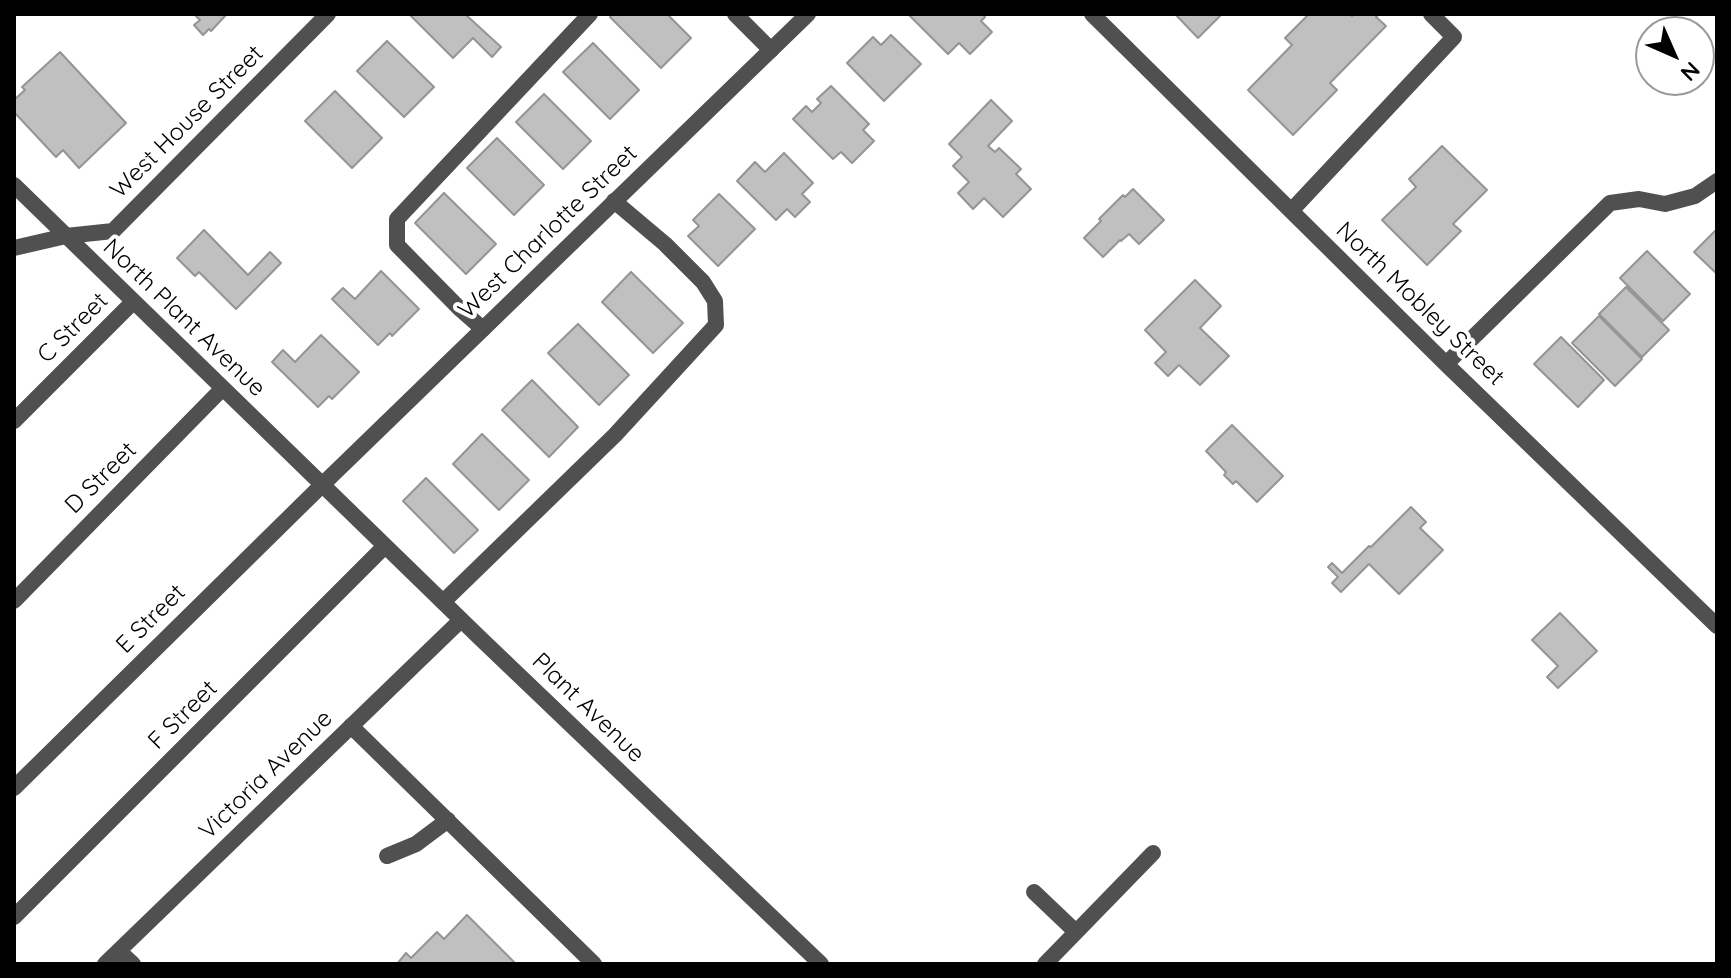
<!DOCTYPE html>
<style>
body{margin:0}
#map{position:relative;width:1731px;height:978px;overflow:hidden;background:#fff;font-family:Quicksand,sans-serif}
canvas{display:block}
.frame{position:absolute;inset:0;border:16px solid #000;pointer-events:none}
.north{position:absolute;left:1635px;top:16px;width:80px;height:80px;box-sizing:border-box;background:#fff;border:2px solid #999;border-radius:50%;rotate:135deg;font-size:22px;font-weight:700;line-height:32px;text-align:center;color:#000}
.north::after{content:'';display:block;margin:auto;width:28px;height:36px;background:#000;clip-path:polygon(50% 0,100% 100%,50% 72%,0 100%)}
</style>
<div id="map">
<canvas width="1731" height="978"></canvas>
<div class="frame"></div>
<div class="north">N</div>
</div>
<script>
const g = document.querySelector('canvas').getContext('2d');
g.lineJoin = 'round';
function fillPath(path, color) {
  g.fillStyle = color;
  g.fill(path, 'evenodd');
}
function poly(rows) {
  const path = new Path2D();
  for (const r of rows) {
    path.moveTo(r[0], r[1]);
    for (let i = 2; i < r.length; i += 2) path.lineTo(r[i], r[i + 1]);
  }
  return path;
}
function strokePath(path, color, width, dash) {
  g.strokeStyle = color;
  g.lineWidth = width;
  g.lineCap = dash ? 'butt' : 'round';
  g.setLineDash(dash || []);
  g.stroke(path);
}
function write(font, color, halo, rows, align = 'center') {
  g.font = font + ' Quicksand,sans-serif';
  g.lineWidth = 8;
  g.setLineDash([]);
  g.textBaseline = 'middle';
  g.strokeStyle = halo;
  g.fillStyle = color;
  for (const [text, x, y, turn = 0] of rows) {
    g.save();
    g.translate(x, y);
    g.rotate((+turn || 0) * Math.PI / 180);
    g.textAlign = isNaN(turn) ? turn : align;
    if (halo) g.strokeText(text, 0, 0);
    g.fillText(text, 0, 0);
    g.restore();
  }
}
const building = poly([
 [194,14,227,14,211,31,209,29,203,35,194,25,200,20,194,14],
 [409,14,465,14,501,47,492,57,473,38,453,58,409,14],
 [612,14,667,14,691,38,661,68,610,17,612,14],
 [908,14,983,14,985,17,981,21,992,32,970,54,959,43,948,54,908,14],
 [1175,14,1222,14,1198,38,1175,14],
 [1309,14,1351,14,1352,16,1354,14,1379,14,1376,17,1386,26,1330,83,1337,90,1293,135,1248,90,1292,45,1285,38,1309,14],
 [891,35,921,64,884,101,847,63,873,37,881,45,891,35],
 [387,41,434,87,404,117,357,71,387,41],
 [593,43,639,90,610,119,563,72,593,43],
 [60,52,126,123,79,168,63,150,56,157,14,112,14,100,25,90,22,87,60,52],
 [831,86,869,124,863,130,874,141,852,163,841,152,833,159,793,119,806,106,812,112,821,103,817,99,831,86],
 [335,91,382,138,352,168,305,121,335,91],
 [544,94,591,141,563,169,516,122,544,94],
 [991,100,1012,121,988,146,995,152,999,148,1021,169,1016,174,1031,189,1003,217,984,198,973,209,958,193,969,182,953,166,962,157,949,144,991,100],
 [497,138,544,185,514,215,467,168,497,138],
 [1442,146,1487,190,1453,224,1461,231,1427,265,1382,220,1416,187,1409,179,1442,146],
 [784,153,813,183,802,194,810,202,795,217,787,209,776,220,737,181,755,162,765,172,784,153],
 [1133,189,1164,220,1139,244,1129,234,1121,241,1120,240,1103,257,1084,238,1101,221,1099,219,1123,195,1125,197,1133,189],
 [444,193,496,244,466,274,415,223,444,193],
 [719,194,755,229,718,266,688,236,699,226,693,220,719,194],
 [1717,229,1717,274,1694,252,1717,229],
 [204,230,248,275,270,252,281,263,236,309,199,272,195,276,177,258,204,230],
 [1647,251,1690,294,1663,321,1620,278,1647,251],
 [381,271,419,309,392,336,390,333,378,345,332,299,343,288,355,299,381,271],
 [631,272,683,323,653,353,602,302,631,272],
 [1195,280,1221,306,1200,328,1229,356,1200,385,1179,365,1168,376,1155,363,1166,352,1145,330,1195,280],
 [1626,287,1669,330,1642,357,1599,314,1626,287],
 [1599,316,1642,359,1615,386,1572,343,1599,316],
 [578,324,629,375,599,405,548,353,578,324],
 [321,335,359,372,332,399,329,396,318,407,272,362,283,350,295,362,321,335],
 [1561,337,1604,380,1578,407,1534,364,1561,337],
 [532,380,578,427,549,457,502,410,532,380],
 [1232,425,1283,476,1257,502,1236,481,1233,484,1224,475,1226,472,1206,451,1232,425],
 [482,434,529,480,499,510,453,464,482,434],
 [426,478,478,530,454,553,403,501,426,478],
 [1411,507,1426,522,1420,528,1443,550,1399,594,1369,564,1341,592,1332,583,1338,577,1328,567,1332,563,1342,573,1369,546,1371,547,1411,507],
 [1560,613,1597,651,1558,688,1547,677,1558,666,1532,640,1560,613],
 [467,915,516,964,397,964,406,953,411,958,437,932,444,939,467,915]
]);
fillPath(building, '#c0c0c0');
strokePath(building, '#949494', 2);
strokePath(poly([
 [735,14,771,50],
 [483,329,459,308,397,245,397,219,590,14],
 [443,602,615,435,716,325,715,301,703,282,665,244,614,201],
 [351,726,594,964],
 [387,856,416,844,448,820],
 [1034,892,1076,932],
 [119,951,133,964],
 [1045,964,1153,853]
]), '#505050', 16);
strokePath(poly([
 [1092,14,1446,364,1717,626],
 [14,185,480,638,821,964],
 [1291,211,1454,37,1431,14],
 [14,248,66,236,113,231,328,14],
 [1446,364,1610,203,1639,199,1665,204,1695,196,1717,181],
 [14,421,133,302],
 [14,601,222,389],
 [14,788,322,485,808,14],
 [14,917,385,546],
 [105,964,461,620]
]), '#505050', 16);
write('24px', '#000', '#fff', [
 ["West House Street",187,122,-45],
 ["West Charlotte Street",548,232,-44],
 ["North Mobley Street",1420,304,44],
 ["North Plant Avenue",184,318,44],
 ["C Street",73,328,-45],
 ["D Street",101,478,-45],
 ["E Street",151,619,-45],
 ["Plant Avenue",588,708,44],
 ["F Street",183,715,-45],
 ["Victoria Avenue",266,775,-44]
]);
</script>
